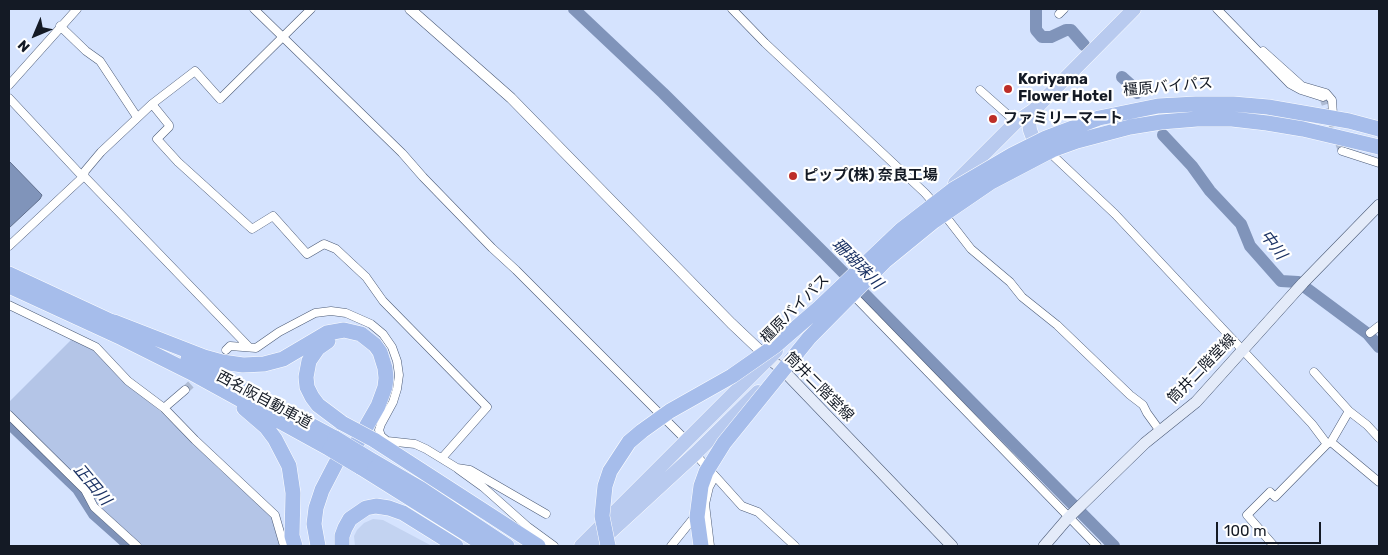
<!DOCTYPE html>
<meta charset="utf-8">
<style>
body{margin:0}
#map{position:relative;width:1388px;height:555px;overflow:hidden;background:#d5e3fe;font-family:Rubik,sans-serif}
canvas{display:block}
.frame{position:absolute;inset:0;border:10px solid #141a25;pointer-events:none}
.north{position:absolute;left:10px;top:10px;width:50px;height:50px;-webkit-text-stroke:4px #fff;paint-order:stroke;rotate:225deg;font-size:14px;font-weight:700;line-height:20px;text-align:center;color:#141a25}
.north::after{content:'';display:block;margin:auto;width:18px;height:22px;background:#141a25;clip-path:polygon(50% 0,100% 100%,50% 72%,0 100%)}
.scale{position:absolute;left:1216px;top:522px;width:105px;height:22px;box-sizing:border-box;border:2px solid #141a25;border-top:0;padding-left:6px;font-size:15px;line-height:18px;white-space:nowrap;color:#141a25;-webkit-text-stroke:4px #fff;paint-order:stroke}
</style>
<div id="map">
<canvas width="1388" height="555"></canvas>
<div class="frame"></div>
<div class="north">N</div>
<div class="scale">100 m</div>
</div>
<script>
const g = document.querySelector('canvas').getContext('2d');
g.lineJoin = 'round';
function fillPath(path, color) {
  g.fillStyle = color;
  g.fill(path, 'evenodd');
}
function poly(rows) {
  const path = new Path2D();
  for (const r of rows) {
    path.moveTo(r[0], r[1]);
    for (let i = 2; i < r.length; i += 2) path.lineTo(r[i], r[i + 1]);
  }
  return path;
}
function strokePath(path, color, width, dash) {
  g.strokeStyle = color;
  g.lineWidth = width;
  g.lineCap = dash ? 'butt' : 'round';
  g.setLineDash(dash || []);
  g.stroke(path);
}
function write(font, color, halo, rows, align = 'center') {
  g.font = font + ' Rubik,"Noto Sans JP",sans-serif';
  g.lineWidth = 4.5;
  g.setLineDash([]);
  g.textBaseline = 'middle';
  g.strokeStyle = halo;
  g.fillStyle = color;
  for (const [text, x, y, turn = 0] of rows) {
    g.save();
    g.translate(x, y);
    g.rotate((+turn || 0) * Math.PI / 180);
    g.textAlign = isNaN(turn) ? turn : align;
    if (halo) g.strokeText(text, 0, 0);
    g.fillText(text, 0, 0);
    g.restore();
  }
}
fillPath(poly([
 [373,519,383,520,432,546,355,546,354,536,357,530,364,523]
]), '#c3d3f1');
fillPath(poly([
 [72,339,95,351,120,379,160,411,218,468,273,518,280,546,139,546,104,515,77,479,9,411,9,402]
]), '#b4c5e7');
const water = poly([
 [9,161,42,195,40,199,9,228,9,161]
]);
fillPath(water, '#8094ba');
strokePath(water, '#606f8d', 1);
strokePath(poly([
 [574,9,663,93,824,253,1114,546],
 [1036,9,1036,30,1042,37,1051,37,1066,30,1071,30,1084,45],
 [1122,77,1132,86,1137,93],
 [1163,135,1192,166,1210,191,1241,224,1250,246,1281,281,1298,282,1368,334,1379,347],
 [9,423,78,489,94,514,130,546]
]), '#8094ba', 12);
strokePath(poly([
 [1323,97,1342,151],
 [185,390,200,376]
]), '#aebbd3', 8, [8, 4]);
const minor = poly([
 [254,9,402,153,423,177,492,248,516,270,686,440],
 [732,9,765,43,925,193,932,201],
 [1217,9,1290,84,1301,90,1323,97],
 [1059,14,1064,9],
 [60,26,86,51,100,61,137,117],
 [1263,51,1302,86,1326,93,1332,100,1333,115],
 [9,85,77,9],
 [980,90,1016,122,1019,121],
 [9,98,81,175,84,176,249,347],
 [152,104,169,125,169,127,157,139,178,162,252,229,273,216,307,254,324,244,336,249,366,277,383,301,487,407,442,458],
 [1047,150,1115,214,1312,424,1327,444,1331,442,1379,482],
 [1342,151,1379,163],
 [943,213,971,249,1010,282,1022,297,1057,325,1130,395,1143,405,1147,413,1160,431],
 [9,246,84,176,85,171,101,152,152,104,195,71,220,99,311,9],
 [854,296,1097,546],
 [9,305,96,347,128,381,164,408,195,440,275,515,284,546],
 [1370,333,1379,326],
 [226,350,230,346,256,348,279,332,315,313,331,311,346,313,371,324,383,334,392,347,397,361,399,375,397,389,393,402,381,424,379,430,381,436,387,441,415,444,426,449,457,468,470,470,546,514],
 [1314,372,1349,411,1367,425,1379,438],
 [164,408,185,390],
 [9,415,85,490,94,507,137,546],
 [1331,442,1349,411],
 [695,454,715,476,709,487,705,504,710,546],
 [458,469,483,487,528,527,554,546],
 [715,476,742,506,758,512,795,546],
 [671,546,696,515],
 [1274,546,1247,515,1270,492,1275,497,1327,444]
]);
const tertiary = poly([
 [410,9,511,98,731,323,768,358]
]);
const secondary = poly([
 [768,358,782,369,952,546],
 [1044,546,1068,518,1145,443,1196,402,1303,283,1379,205]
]);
const trunk = poly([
 [1045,148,1033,138,1030,130,1029,121,1034,110,1134,9],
 [955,183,1016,122,1034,110],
 [581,546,776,351],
 [595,546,695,454,758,392]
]);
const motorway = poly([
 [9,274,123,327],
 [9,286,122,338,190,372,330,449],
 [114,322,204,357,222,362,243,365,264,364,283,359,327,333,344,330,361,334,375,345,380,352,385,368,386,378,385,387,378,406,358,441],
 [328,341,318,348,309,361,306,377,307,387,312,397,318,405,342,423],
 [188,359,335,438],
 [244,408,266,427,275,439,289,466,293,493,292,536,295,546],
 [374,440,538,546],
 [366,457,421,489,507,546],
 [360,467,486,546],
 [318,546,314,524,316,508,322,490,336,463],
 [342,546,342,536,345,528,350,519,366,508,376,506,389,508,403,513,456,546]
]);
strokePath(minor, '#4c5b77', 9);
strokePath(tertiary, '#4c5b77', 11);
strokePath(secondary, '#4c5b77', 12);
strokePath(trunk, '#fff', 15);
strokePath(motorway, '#fff', 16);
strokePath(minor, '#fff', 8);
strokePath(tertiary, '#fff', 10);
strokePath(secondary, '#e4ebf9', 11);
strokePath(trunk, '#b8caef', 14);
strokePath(motorway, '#a6bdeb', 15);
const motorwayBridge = poly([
 [342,423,374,440],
 [335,438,366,457],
 [330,449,360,467],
 [608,546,602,516,605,486,610,471,629,442,642,431,670,411,732,376,775,346,819,308,901,230,954,189,1012,155,1046,138,1099,118,1158,106,1196,104,1233,104,1268,107,1349,121,1379,129],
 [701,546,697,517,701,486,706,472,724,443,809,338,885,261,934,221,991,182,1052,150,1077,141,1130,127,1161,122,1197,119,1232,119,1267,123,1303,129,1379,147]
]);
strokePath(motorwayBridge, '#fff', 16, []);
strokePath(motorwayBridge, '#a6bdeb', 15);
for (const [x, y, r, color] of [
 [1008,89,5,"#bd2e28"],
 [993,119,5,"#bd2e28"],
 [793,176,5,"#bd2e28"]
]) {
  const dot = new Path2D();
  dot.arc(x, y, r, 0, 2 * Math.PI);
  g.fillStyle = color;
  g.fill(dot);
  strokePath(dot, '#fff', 2);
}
write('bold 15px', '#141a25', '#fff', [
 ["Koriyama",1018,80],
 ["Flower Hotel",1018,97],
 ["ファミリーマート",1003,119],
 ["ピップ(株) 奈良工場",803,176]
], 'left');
write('15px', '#141a25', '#fff', [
 ["橿原バイパス",1168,87,-5],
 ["橿原バイパス",795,309,-45],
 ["筒井二階堂線",1202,369,-46],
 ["筒井二階堂線",819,387,45],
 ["西名阪自動車道",264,400,28]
]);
write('italic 16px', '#1b3264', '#fff', [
 ["中川",1273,245,53],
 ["珊瑚珠川",857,264,45],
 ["正田川",92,485,50]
]);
</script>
